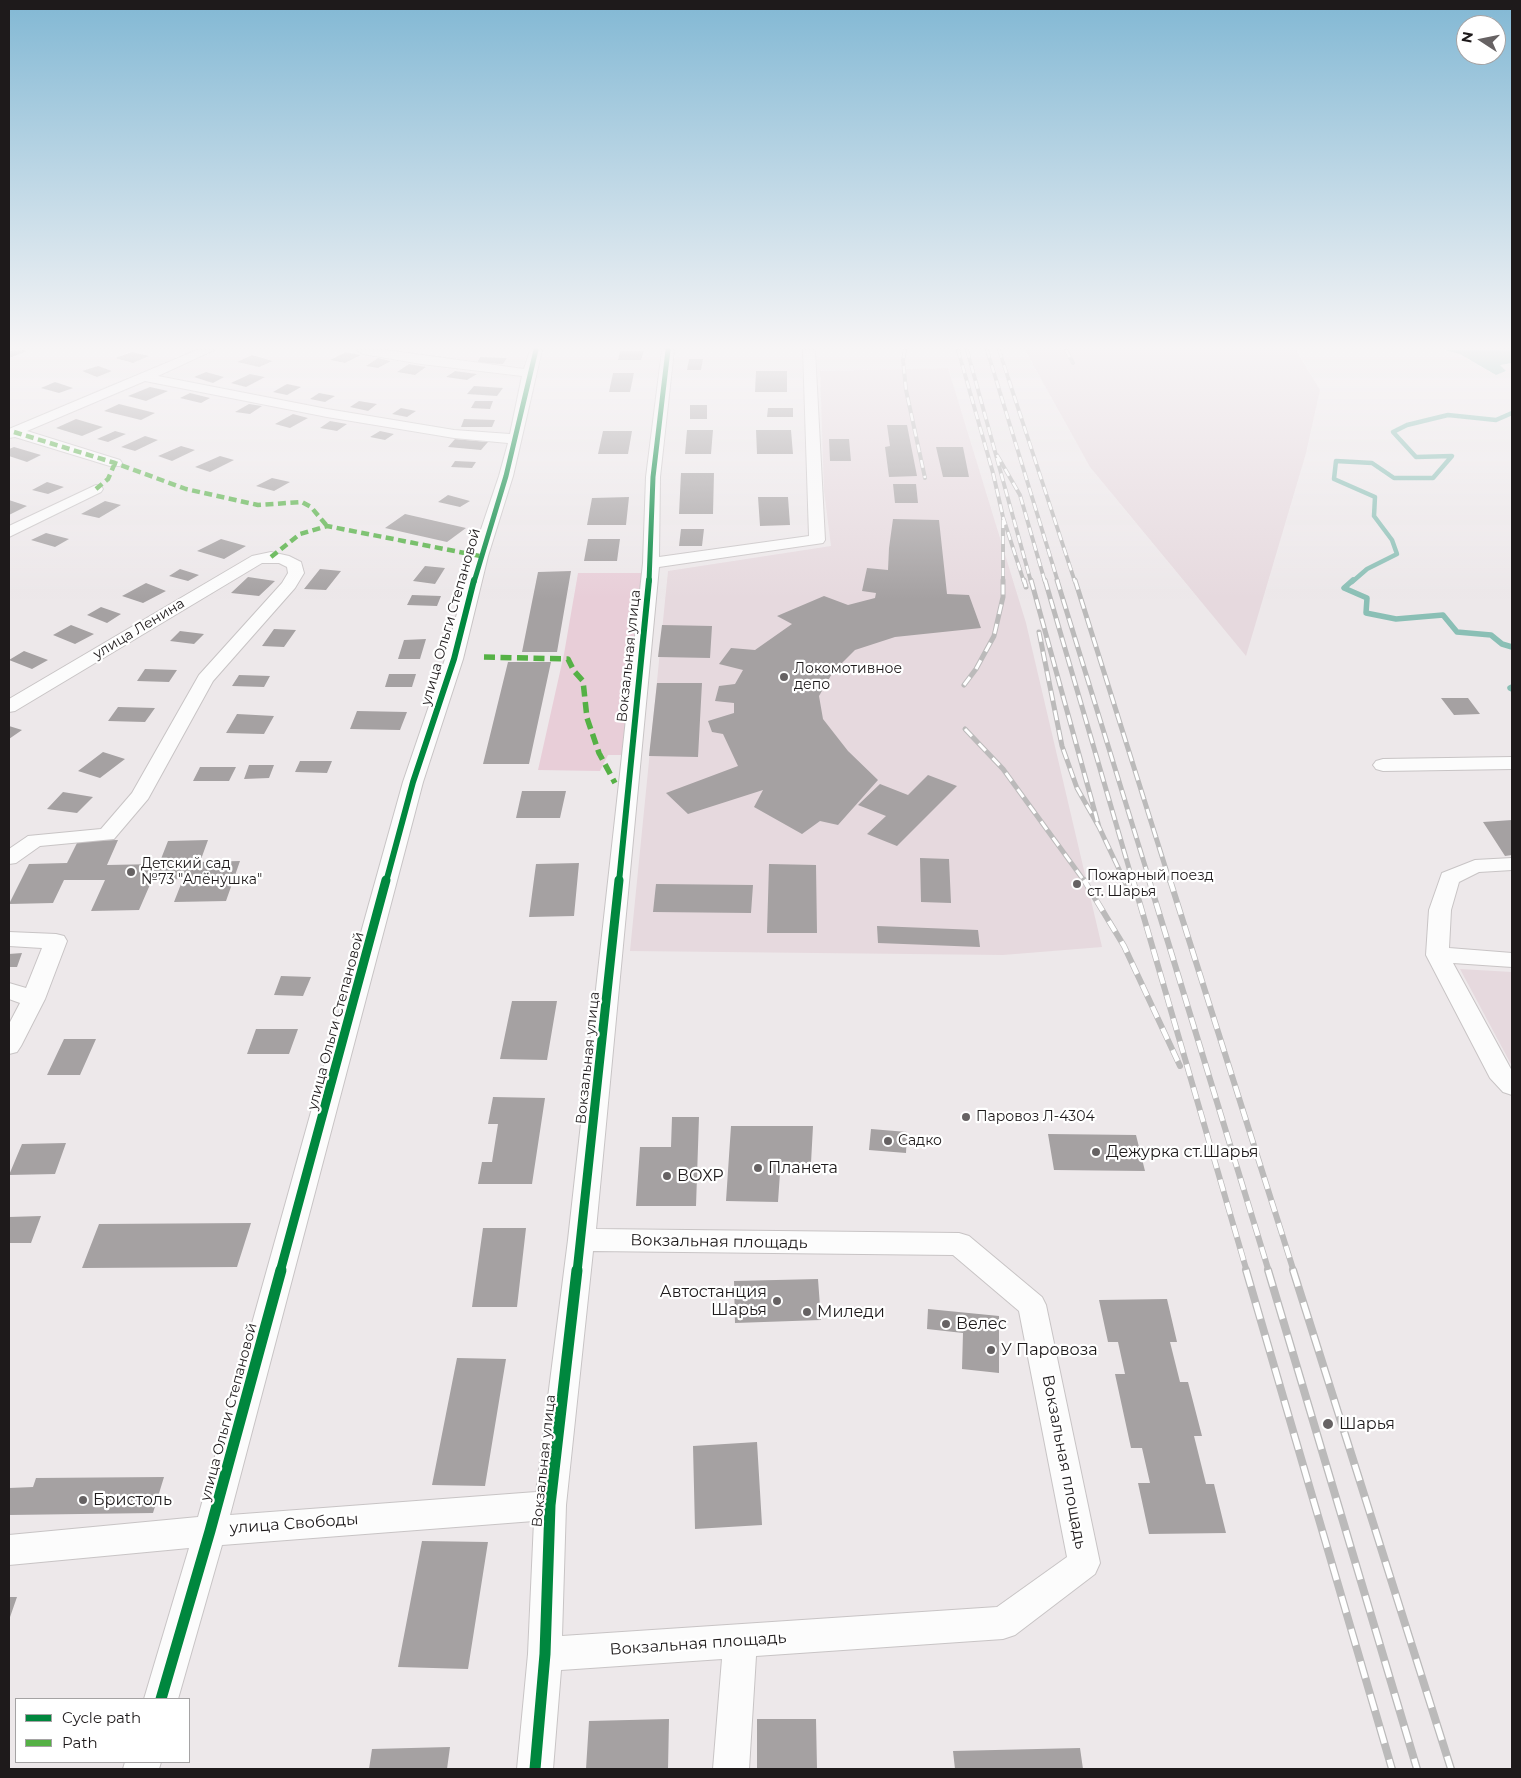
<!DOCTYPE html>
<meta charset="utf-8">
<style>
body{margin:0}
#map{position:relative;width:1521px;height:1778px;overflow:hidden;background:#ede8ea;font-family:Montserrat,sans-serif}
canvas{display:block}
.frame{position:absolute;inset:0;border:10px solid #1e1a1b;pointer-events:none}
.legend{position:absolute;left:15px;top:1698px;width:175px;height:65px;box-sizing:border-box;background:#fff;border:1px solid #a5a3a4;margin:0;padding:6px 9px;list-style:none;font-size:15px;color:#1e1a1b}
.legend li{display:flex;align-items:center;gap:10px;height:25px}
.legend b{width:25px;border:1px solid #a5a3a4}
.north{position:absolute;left:1456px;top:15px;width:50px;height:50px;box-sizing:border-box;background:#fff;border:1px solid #a5a3a4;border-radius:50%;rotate:281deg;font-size:14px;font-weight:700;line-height:20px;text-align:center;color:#1e1a1b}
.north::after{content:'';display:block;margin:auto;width:18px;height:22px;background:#666263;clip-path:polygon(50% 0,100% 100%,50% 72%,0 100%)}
</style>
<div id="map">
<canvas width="1521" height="1778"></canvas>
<div class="frame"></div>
<ul class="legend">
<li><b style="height:6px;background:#00873e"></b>Cycle path</li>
<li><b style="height:6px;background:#55b145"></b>Path</li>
</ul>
<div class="north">N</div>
</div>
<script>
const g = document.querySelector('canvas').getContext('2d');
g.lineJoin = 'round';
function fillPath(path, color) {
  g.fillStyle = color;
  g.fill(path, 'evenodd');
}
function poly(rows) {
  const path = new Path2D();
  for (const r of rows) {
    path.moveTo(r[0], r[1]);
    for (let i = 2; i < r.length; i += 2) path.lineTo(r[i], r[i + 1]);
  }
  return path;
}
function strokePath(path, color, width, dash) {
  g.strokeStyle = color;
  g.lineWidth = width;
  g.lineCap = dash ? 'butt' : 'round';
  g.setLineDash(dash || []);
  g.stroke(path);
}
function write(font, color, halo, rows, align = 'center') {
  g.font = font + ' Montserrat,sans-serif';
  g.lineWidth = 4.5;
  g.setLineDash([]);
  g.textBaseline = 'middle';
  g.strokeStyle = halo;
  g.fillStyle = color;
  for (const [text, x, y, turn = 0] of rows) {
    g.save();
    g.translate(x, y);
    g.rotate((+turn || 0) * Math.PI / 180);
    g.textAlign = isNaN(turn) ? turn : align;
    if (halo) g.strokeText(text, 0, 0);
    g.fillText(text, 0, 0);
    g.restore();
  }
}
fillPath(poly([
 [1025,350,1296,350,1320,390,1306,453,1246,656,1090,467],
 [948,368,1026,623,1102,947,1003,955,630,951,668,571,831,546,824,491,820,371],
 [1460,969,1512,972,1512,1066]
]), '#e6d9de');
fillPath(poly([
 [578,573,643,573,623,755,608,755,600,771,538,770,564,654]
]), '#e8ced8');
fillPath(poly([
 [1445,350,1512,350,1512,363,1500,365,1506,371,1496,375,1460,354]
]), '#8abfb5');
strokePath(poly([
 [1352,582,1367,569,1397,554,1392,540,1374,516,1375,497,1334,479,1336,461,1372,463,1394,478,1433,478,1452,456,1416,457,1393,432,1407,425,1448,415,1496,420,1512,413]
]), '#8abfb5', 4.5);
strokePath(poly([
 [1353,580,1344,588,1367,598,1366,613,1396,619,1443,615,1457,632,1491,635,1502,644,1512,647],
 [1512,687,1510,688,1512,689]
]), '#8abfb5', 5.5);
fillPath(poly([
 [24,350,27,351,9,358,9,351],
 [620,351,644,351,641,360,618,360],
 [132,352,149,356,133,363,115,358],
 [346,352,361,355,345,363,330,360],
 [252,355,273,361,259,367,237,362],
 [480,357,507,358,503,364,477,363],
 [378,358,391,361,378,368,366,366],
 [689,359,703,359,701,370,687,370],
 [409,364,426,367,415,375,397,372],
 [98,366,112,371,97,377,82,371],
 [455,371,477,374,467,380,446,377],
 [756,371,787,371,787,392,755,392],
 [206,372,224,377,213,383,194,377],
 [613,373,634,373,630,392,609,392],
 [250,374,265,377,246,387,231,383],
 [55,382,73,388,59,393,41,388],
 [287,384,301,387,287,395,273,392],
 [474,386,503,388,497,396,467,394],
 [150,387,168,391,146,401,128,396],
 [190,393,210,398,201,403,180,398],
 [319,393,335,396,325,402,310,399],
 [359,401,377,404,368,411,350,407],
 [475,401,493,401,490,409,471,408],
 [119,404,155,413,141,420,104,411],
 [249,404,262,406,250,414,235,412],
 [690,405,707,405,707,419,690,419],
 [401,408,416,411,407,417,392,414],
 [768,408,793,408,793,417,767,417],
 [293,414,308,418,290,428,275,424],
 [76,419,103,427,82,436,56,428],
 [464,419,495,420,492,427,461,427],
 [330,421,347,424,337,431,320,428],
 [887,425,907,425,917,476,889,477,885,447,890,446],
 [687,430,713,430,711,454,685,454],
 [756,430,791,430,793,454,757,454],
 [115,431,126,434,108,442,97,439],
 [380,431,394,434,385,440,370,437],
 [603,431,632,431,628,454,598,454],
 [145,436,158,440,135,451,121,447],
 [455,439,488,442,481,450,448,447],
 [829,439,849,439,851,461,830,461],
 [181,446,195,450,172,461,158,456],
 [14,447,41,455,27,462,9,456,9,449],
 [936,447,963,447,969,477,943,477],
 [220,456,234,460,210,472,195,467],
 [455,461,476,462,472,468,451,467],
 [681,473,714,473,713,514,679,514],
 [272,478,290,482,274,491,256,486],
 [47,482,64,487,48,494,32,490],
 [893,484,916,484,918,503,895,503],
 [448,495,470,501,460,507,438,502],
 [629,497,626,525,587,525,592,498],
 [758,497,788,497,790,525,760,526],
 [9,500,27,506,9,515],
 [105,501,121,505,99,518,81,514],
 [405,514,466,528,447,542,385,528],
 [893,519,939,520,947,594,969,595,981,628,895,637,855,650,833,672,819,696,823,719,848,751,878,780,838,825,820,821,802,834,754,807,763,790,688,814,666,793,738,766,723,734,712,732,708,721,734,713,734,703,715,701,719,686,735,684,743,670,719,664,731,648,755,650,792,624,777,616,824,596,848,605,875,598,876,593,862,591,867,568,888,570,889,548],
 [681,529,704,529,702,546,679,546],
 [46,533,69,539,55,547,31,540],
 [221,539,246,546,224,559,197,551],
 [588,539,620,539,617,561,584,561],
 [425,566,445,568,435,584,413,581],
 [180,569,199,575,188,581,169,576],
 [320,569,341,571,326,590,304,589],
 [571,571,557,652,522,652,538,572],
 [248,577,275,581,259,596,231,593],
 [146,583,166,591,143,603,122,596],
 [412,595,441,596,437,606,407,605],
 [101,607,121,614,107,623,87,615],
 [71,625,94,634,75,644,53,635],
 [662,625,712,626,710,658,658,657],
 [274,629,296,630,284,647,262,646],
 [180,631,204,634,194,644,170,641],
 [426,639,420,659,398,659,404,640],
 [24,651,48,660,32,669,9,660],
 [508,662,551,662,529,764,483,764],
 [145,669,177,670,169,682,137,681],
 [389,674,416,674,412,687,385,687],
 [239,675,270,676,264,687,232,686],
 [657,683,702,683,698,757,649,756],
 [1441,698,1468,698,1480,714,1454,715],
 [118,707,155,708,145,722,108,721],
 [357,711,407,712,400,730,350,729],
 [237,714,274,716,264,734,226,733],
 [9,726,22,730,9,739],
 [103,752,125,759,100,778,78,771],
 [300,761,332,761,327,773,295,772],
 [249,765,274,765,269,778,244,779],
 [200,767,236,767,229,781,193,781],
 [928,775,957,786,897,846,867,834,886,816,858,805,880,784,908,795],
 [522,791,566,791,560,818,516,818],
 [63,792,93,797,77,813,47,809],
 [1512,820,1512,855,1505,856,1483,822],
 [118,840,107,865,159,864,168,841,208,840,200,862,240,861,226,901,174,902,183,879,152,880,139,910,91,911,105,880,64,880,53,903,9,904,29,864,67,863,78,841],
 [920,858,949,859,951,903,921,902],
 [579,863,574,916,529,917,536,864],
 [769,864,816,865,817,933,767,933],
 [656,884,753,885,751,913,653,912],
 [877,926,978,930,980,947,878,943],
 [22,953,17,967,9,967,9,954],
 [281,976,311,977,303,996,274,995],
 [512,1001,557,1001,547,1060,500,1059],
 [256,1029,298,1029,289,1054,247,1054],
 [64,1039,96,1039,80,1075,47,1075],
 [493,1097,545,1098,532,1184,478,1184,482,1162,492,1162,498,1124,488,1124],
 [672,1117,699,1117,696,1206,636,1206,640,1147,671,1147],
 [731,1126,813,1126,811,1163,793,1163,780,1173,778,1202,726,1201],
 [871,1129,907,1132,906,1153,869,1150],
 [1048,1134,1136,1135,1145,1171,1054,1170],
 [66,1143,55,1174,9,1175,22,1144],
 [41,1216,31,1243,9,1243,9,1217],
 [251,1223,237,1267,82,1268,99,1224],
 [483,1228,526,1228,517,1307,472,1307],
 [818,1279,821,1320,735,1323,734,1281],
 [1167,1299,1177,1342,1170,1342,1180,1382,1188,1382,1202,1436,1194,1436,1206,1484,1214,1484,1226,1533,1149,1534,1138,1483,1150,1483,1142,1448,1131,1448,1115,1374,1125,1374,1118,1342,1108,1342,1099,1300],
 [928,1309,999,1316,999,1373,962,1369,963,1333,927,1329],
 [457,1358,506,1359,485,1486,432,1485],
 [757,1442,762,1525,695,1529,693,1446],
 [164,1477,153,1513,9,1515,9,1488,33,1487,36,1478],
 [422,1541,488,1542,468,1669,398,1667],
 [9,1597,17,1597,9,1620],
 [669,1719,668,1769,586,1769,589,1721],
 [757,1719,816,1719,817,1769,757,1769],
 [450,1747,447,1769,369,1769,372,1749],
 [1080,1748,1083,1769,955,1769,953,1751]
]), '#a5a1a2');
const minor = poly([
 [197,350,214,350,158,376,327,409,454,430,510,434,522,376,421,364,363,354,357,350,386,350,524,369,530,350,542,350,513,476,488,556,463,659,423,782,230,1515,536,1492,568,1240,619,783,643,563,646,477,662,350,674,350,660,477,659,557,809,536,803,350,815,350,825,540,823,543,659,567,596,1229,959,1233,969,1236,1042,1297,1046,1305,1100,1563,1095,1574,1015,1635,1003,1639,756,1656,749,1769,713,1769,722,1659,561,1670,553,1769,517,1769,528,1654,534,1521,222,1545,178,1699,144,1699,189,1548,9,1565,9,1535,198,1517,403,782,445,659,472,556,499,476,508,443,454,438,327,417,145,381,27,431,120,460,122,463,120,466,110,466,15,437,9,438,9,429,197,350],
 [593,1251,953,1255,1019,1311,1067,1557,997,1607,562,1636,566,1505,593,1251],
 [96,485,101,486,103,489,101,492,9,537,9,526,96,485],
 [271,552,289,556,301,562,304,573,295,588,213,681,148,799,114,839,40,846,16,863,9,864,9,849,28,836,101,829,132,793,199,675,282,583,288,573,287,567,279,563,262,563,15,711,9,712,9,699,252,556,271,552],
 [1512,757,1512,769,1383,771,1376,769,1373,765,1376,761,1383,759,1512,757],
 [1512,858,1512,870,1479,872,1459,882,1451,910,1449,948,1512,953,1512,967,1453,963,1512,1071,1512,1095,1503,1092,1490,1078,1426,955,1429,910,1442,873,1475,860,1512,858],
 [9,932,56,934,64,936,67,941,45,999,21,1046,17,1052,9,1054,9,1024,20,1003,9,999,9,983,26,988,42,948,9,946,9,932],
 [125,1762,161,1762,159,1769,123,1769,125,1762]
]);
strokePath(minor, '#c8c4c5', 2);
fillPath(minor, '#fcfcfc');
const railFar3 = poly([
 [905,350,903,360,906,390,925,478],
 [958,350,993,473,1003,517,1003,582],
 [967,350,1031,582],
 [987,350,1058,582],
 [999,350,1075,582],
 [1066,350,1073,363],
 [997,455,1020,495,1045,582],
 [1003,517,1024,582]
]);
const railFar2 = poly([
 [1024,580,1026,587],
 [1031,580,1099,827],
 [1045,580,1133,882],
 [1057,580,1150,882],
 [1075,580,1170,882],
 [1039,632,1062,746,1077,788,1099,827,1125,882],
 [964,685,976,669,994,636,1003,597,1003,580],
 [965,729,1003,769,1085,882]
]);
const railFar1 = poly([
 [1084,880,1124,946,1180,1066],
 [1125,880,1126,883],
 [1133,880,1247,1272],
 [1149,880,1269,1272],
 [1170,880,1294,1272]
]);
const rail = poly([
 [1246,1270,1392,1769],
 [1268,1270,1417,1769],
 [1293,1270,1451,1769]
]);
strokePath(railFar3, '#bbbaba', 4);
strokePath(railFar2, '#bbbaba', 5);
strokePath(railFar1, '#bbbaba', 6);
strokePath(rail, '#bbbaba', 8);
strokePath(railFar3, '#fff', 2.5, [8]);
strokePath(railFar2, '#fff', 3, [10]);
strokePath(railFar1, '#fff', 4.5, [12]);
strokePath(rail, '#fff', 5.5, [17]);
strokePath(poly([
 [14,432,115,463,186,489,258,505,302,502,311,507,327,526],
 [96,489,108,479,115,463],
 [271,557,300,534,327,526,480,556]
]), '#55b145', 4.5, [8, 4.5]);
strokePath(poly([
 [484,657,568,659,574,671,583,681,587,718,599,753,615,783]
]), '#55b145', 5.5, [11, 5.5]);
strokePath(poly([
 [474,582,506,476,536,350],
 [649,582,653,477,668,350]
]), '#00873e', 5);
strokePath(poly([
 [386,882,413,782,454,659,474,580],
 [619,882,649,580]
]), '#00873e', 6);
strokePath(poly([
 [280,1272,386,880],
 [577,1272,619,880]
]), '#00873e', 9);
strokePath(poly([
 [161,1699,210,1531,281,1270],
 [535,1769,545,1654,550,1505,577,1270]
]), '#00873e', 11);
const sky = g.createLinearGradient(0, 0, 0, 599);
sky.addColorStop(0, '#82b8d4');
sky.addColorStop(0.58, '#f7f5f6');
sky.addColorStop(1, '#f7f5f600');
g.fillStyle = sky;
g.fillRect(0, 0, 1521, 599);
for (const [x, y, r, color] of [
 [784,677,5,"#666263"],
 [131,872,5,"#666263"],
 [1077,884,5,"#666263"],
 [966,1117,5,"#666263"],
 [888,1141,5,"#666263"],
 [1096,1152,5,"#666263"],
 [758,1168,5,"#666263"],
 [667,1176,5,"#666263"],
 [777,1301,5,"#666263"],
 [807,1312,5,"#666263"],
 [946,1324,5,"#666263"],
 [991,1350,5,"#666263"],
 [1328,1424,6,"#666263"],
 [83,1500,5,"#666263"]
]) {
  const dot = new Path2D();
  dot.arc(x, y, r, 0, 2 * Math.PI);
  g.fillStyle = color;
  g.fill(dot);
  strokePath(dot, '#fff', 2);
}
write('14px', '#1e1a1b', '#fff', [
 ["улица Ольги Степановой",451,617,-74],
 ["улица Ленина",139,629,-31],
 ["Вокзальная улица",629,656,-84],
 ["улица Ольги Степановой",336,1021,-75],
 ["Вокзальная улица",588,1058,-84],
 ["улица Ольги Степановой",229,1412,-75],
 ["Вокзальная улица",544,1461,-84]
]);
write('14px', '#1e1a1b', '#fff', [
 ["Локомотивное",794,669],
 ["депо",794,685],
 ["Детский сад",141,864],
 ["№73 \"Алёнушка\"",141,880],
 ["Пожарный поезд",1087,876],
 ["ст. Шарья",1087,892],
 ["Паровоз Л-4304",976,1117],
 ["Садко",898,1141]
], 'left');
write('16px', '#1e1a1b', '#fff', [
 ["Дежурка ст.Шарья",1106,1152],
 ["Планета",768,1168],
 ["ВОХР",677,1176],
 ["Автостанция",767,1292,"right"],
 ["Шарья",767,1310,"right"],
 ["Миледи",817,1312],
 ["Велес",956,1324],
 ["У Паровоза",1001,1350],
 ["Шарья",1339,1424],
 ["Бристоль",93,1500]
], 'left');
write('16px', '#1e1a1b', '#fff', [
 ["Вокзальная площадь",719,1242,1],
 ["Вокзальная площадь",1064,1462,79],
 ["улица Свободы",294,1524,-4],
 ["Вокзальная площадь",698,1644,-4]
]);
</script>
